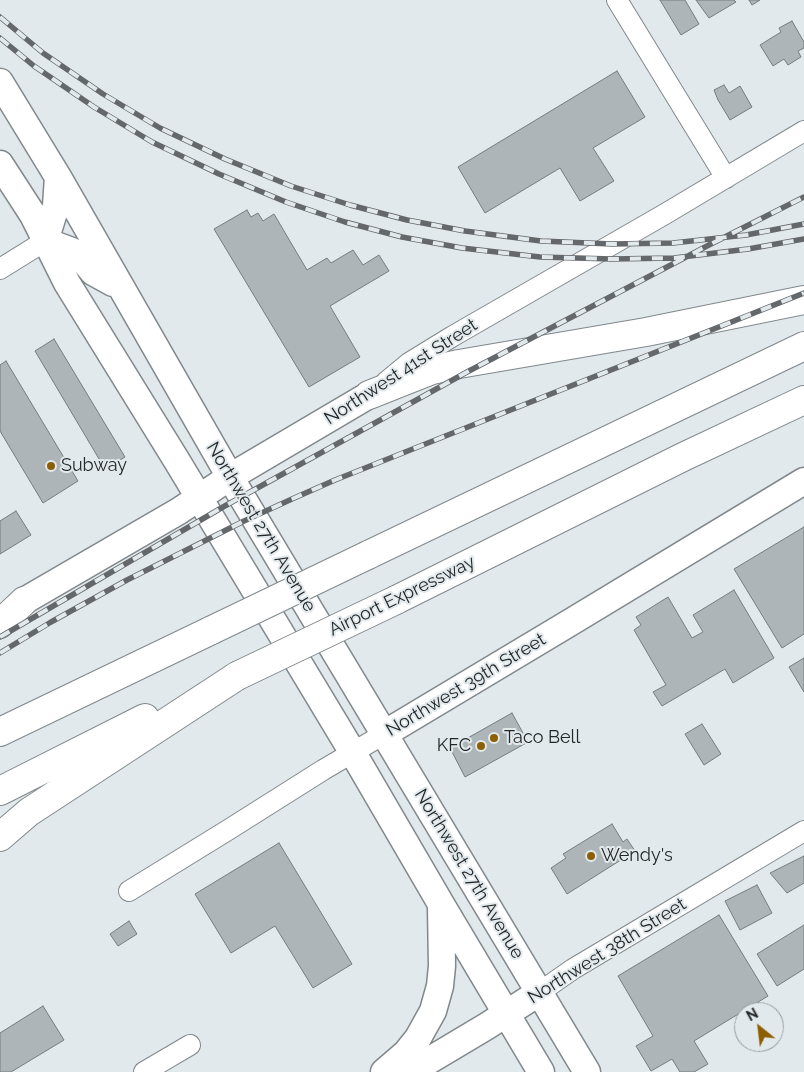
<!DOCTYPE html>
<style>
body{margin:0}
#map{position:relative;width:804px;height:1072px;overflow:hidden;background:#e2e9ec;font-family:Raleway,sans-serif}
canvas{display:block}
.north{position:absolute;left:734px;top:1002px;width:50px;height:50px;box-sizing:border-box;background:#e2e9ec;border:1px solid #969b9e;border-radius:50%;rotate:331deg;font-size:14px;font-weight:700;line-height:20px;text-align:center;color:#242728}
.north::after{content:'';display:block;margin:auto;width:18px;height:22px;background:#8c5f03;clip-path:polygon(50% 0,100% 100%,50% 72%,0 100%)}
</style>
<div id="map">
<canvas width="804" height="1072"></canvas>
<div class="north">N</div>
</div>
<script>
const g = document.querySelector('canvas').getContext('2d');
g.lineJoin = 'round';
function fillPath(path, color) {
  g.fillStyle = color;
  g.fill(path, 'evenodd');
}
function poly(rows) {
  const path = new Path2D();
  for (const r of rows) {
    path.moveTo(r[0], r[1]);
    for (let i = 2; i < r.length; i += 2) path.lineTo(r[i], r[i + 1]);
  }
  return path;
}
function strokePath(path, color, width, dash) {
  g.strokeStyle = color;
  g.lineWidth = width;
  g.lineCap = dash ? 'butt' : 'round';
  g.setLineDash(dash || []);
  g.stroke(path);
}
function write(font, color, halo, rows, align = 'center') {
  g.font = font + ' Raleway,sans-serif';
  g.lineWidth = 4;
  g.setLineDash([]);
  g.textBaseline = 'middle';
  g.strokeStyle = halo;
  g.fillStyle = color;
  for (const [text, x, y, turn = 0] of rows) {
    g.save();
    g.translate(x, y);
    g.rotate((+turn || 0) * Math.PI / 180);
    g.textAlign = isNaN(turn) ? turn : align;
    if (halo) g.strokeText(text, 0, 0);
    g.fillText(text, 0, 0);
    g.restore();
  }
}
const building = poly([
 [660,0,685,0,699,24,681,35,660,0],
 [696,0,734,0,736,2,709,18,696,0],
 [749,0,760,0,752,5,749,0],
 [792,21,804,42,804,48,798,51,801,57,788,65,784,59,773,66,760,45,781,32,779,28,792,21],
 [617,71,645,117,593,148,614,181,580,201,560,168,485,213,458,167,617,71],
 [724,85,729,93,740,86,752,107,730,120,718,100,714,90,724,85],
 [247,210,251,217,258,213,263,221,274,214,307,270,327,258,331,263,353,250,363,265,379,255,389,271,330,306,360,357,309,387,214,229,247,210],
 [54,339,125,457,105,469,35,351,54,339],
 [6,361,78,481,43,503,0,431,0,365,6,361],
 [16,511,31,535,0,554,0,521,16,511],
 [804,527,804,634,782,648,734,569,804,527],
 [734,590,774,658,733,683,725,669,662,706,653,692,666,685,634,630,641,625,636,617,668,597,692,638,703,632,693,615,734,590],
 [804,658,804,692,789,667,804,658],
 [512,713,528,742,465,777,450,748,512,713],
 [702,724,721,754,704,765,685,734,702,724],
 [612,824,623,842,627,839,635,851,567,894,551,868,566,858,563,854,612,824],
 [279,843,352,964,313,988,275,926,231,953,195,894,279,843],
 [804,856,804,883,787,893,770,873,804,856],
 [757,885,772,913,740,930,725,901,757,885],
 [719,915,768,996,694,1041,708,1064,694,1072,680,1072,672,1059,651,1071,636,1046,653,1036,618,976,719,915],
 [129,921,137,934,118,946,110,934,129,921],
 [804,925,804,969,777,986,757,954,804,925],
 [43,1006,64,1040,11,1072,0,1072,0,1033,43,1006]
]);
fillPath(building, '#aeb5b8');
strokePath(building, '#757c7f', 1);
const minor = poly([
 [617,0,726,178],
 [0,269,45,241],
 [386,382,409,363,453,336,665,214,804,131],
 [129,891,228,830,323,770,384,734],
 [540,992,573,969,804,831],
 [144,1072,190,1045]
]);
const major = poly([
 [0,82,58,177,230,477,587,1072],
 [0,164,33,215,67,283,177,461,353,753,441,904,541,1072],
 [58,177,56,206,45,241,72,251,83,260,93,272,113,283],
 [24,601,179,511,230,477,369,395],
 [384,734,571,622,804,481],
 [384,1072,406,1053,418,1038,433,1011,440,986,442,966,441,908],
 [410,1072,487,1026,540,992]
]);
const highway = poly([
 [369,395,432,370,459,364,646,332,804,300],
 [368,555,804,346],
 [396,600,683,457,804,400],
 [0,624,24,601],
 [0,732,212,630],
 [0,791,145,718],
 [0,837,29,812,237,676]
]);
strokePath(minor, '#81888b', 22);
strokePath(major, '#81888b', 29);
strokePath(highway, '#81888b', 30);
strokePath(minor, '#fff', 20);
strokePath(major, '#fff', 26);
strokePath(highway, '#fff', 28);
const rail = poly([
 [0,17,43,53,103,94,160,128,225,159,291,186,350,205,407,220,465,231,541,241,612,244,673,243,746,235,804,224],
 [0,38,34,66,94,107,152,142,219,174,286,202,345,222,402,237,462,248,540,257,612,259,674,258,748,249,804,239],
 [0,637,223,507,467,372,707,246,804,197],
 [0,653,51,622,127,580,244,521,292,499,335,480,804,293]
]);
strokePath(rail, '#64686a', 5.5);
strokePath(rail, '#e2e9ec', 4, [11]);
const highwayBridge = poly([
 [212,630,368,555],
 [237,676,396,600]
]);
strokePath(highwayBridge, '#81888b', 30, []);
strokePath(highwayBridge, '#fff', 28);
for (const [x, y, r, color] of [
 [51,466,5,"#8c5f03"],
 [494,738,5,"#8c5f03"],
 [481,746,5,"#8c5f03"],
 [591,856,5,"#8c5f03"]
]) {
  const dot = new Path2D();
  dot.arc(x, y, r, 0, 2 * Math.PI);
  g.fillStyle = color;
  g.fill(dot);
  strokePath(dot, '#e2e9ec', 2);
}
write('18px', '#242728', '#e2e9ec', [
 ["Northwest 41st Street",401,372,-33],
 ["Northwest 27th Avenue",261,527,59],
 ["Airport Expressway",402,596,-26],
 ["Northwest 39th Street",466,685,-31],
 ["Northwest 27th Avenue",469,874,59],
 ["Northwest 38th Street",607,951,-32]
]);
write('18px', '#242728', '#e2e9ec', [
 ["Subway",61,466],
 ["Taco Bell",504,738],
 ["KFC",471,746,"right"],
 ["Wendy's",601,856]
], 'left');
</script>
